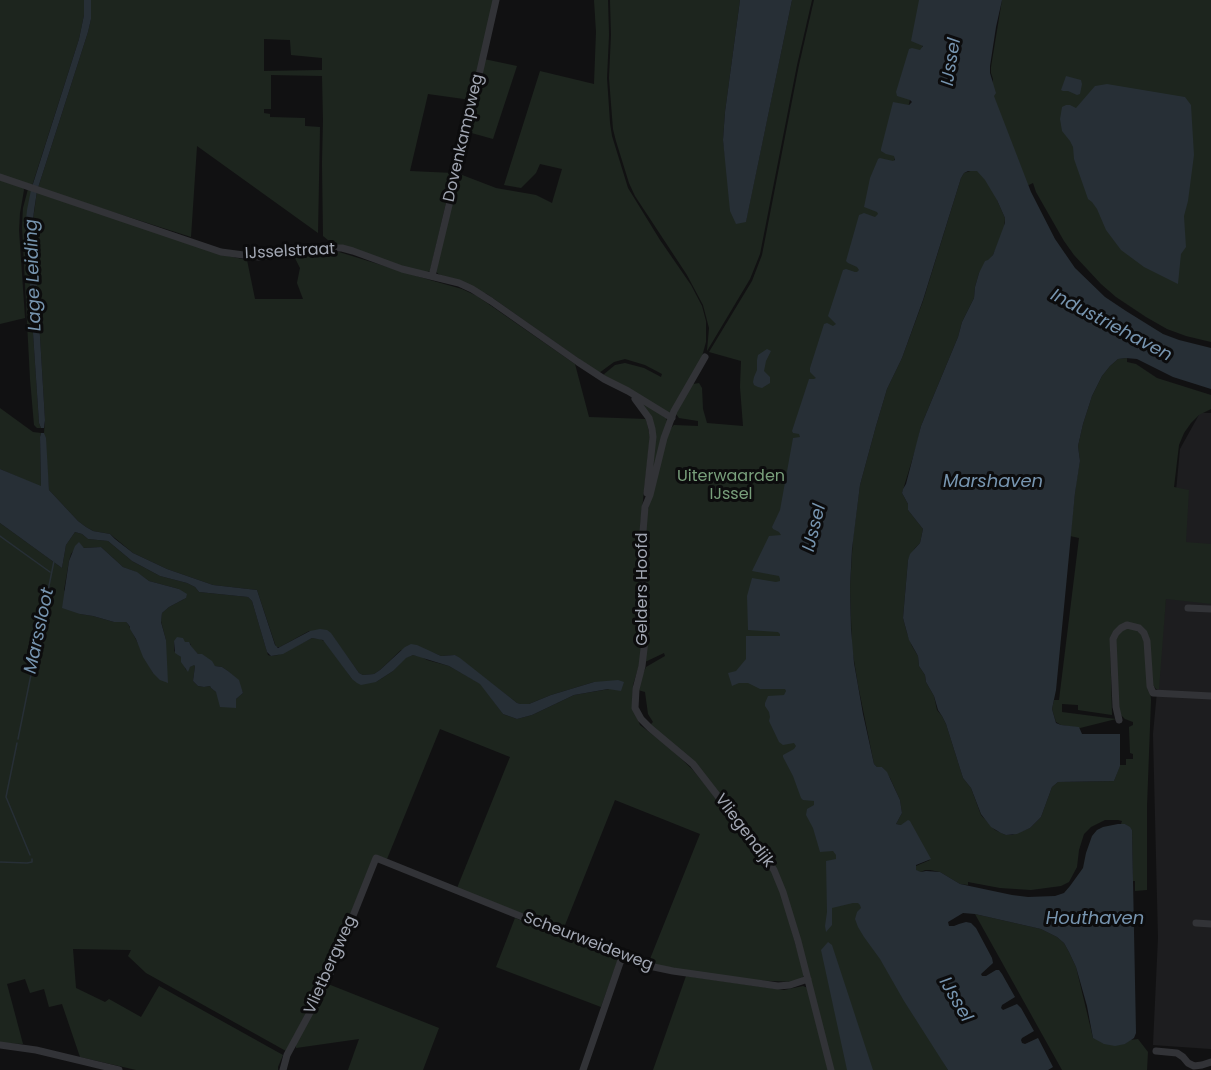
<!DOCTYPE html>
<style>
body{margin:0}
canvas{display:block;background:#111112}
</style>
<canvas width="1211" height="1070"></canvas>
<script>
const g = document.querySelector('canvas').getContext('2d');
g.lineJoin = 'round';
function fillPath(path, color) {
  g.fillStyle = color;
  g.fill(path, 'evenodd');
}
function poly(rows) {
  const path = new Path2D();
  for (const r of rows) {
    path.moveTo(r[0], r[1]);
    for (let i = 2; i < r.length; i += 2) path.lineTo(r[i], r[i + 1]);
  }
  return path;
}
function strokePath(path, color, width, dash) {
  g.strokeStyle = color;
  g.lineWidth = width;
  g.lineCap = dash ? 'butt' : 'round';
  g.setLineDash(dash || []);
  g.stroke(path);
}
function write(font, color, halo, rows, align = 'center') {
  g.font = font + ' Poppins,sans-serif';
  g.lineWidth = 6;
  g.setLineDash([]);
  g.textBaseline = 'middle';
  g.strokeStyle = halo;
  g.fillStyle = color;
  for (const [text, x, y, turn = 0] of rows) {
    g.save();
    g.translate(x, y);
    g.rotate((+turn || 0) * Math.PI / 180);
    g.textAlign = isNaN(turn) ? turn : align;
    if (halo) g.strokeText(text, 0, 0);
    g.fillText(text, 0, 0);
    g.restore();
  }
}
fillPath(poly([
 [1200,413,1211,413,1211,1049,1153,1045,1158,938,1153,734,1180,449]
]), '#1d1d1f');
fillPath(poly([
 [0,0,84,0,84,15,79,39,32,186,0,175],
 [91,0,494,0,471,100,428,94,410,171,453,173,430,271,425,273,334,245,323,236,322,163,323,120,322,76,271,75,271,109,264,109,264,113,270,114,270,117,305,118,305,126,320,127,318,233,197,146,191,237,38,188,88,32,91,19],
 [264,39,290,40,291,55,322,58,322,70,264,71],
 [594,0,608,0,609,35,607,78,610,123,612,136,628,188,660,240,691,285,702,306,706,321,706,342,701,360,671,413,668,414,603,375,615,365,625,363,644,368,661,377,662,374,645,365,625,359,614,362,599,373,487,294,440,275,436,272,457,173,496,188,536,195,552,203,562,169,540,164,536,173,521,188,504,185,540,71,594,84,596,32],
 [610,0,740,0,725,112,723,140,725,155,746,221,792,0,812,0,797,65,760,254,750,279,707,351,709,328,703,305,687,275,635,196,629,183,616,141,613,129,609,78,611,35],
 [814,0,933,0,909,104,879,218,782,535,940,1043,941,1058,948,1070,833,1070,783,886,684,754,650,725,653,722,648,714,645,692,638,690,642,676,646,667,665,656,664,653,645,662,644,556,646,518,665,440,671,428,674,425,698,426,698,421,679,418,676,414,688,388,693,384,699,383,702,388,703,409,707,423,743,426,740,387,741,361,709,352,752,281,762,255,799,65],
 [1002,0,1211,0,1211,342,1186,336,1167,329,1146,317,1116,297,1101,284,1074,255,1064,241,1036,192,1033,183,997,200,1005,218,1004,230,993,255,979,273,975,287,974,298,962,322,958,337,921,426,917,444,902,493,908,504,908,510,923,529,920,543,915,548,908,560,903,618,907,633,912,646,918,656,919,666,925,675,926,682,934,696,937,710,942,716,946,724,963,778,971,788,981,815,995,830,1006,835,1012,835,1030,828,1041,817,1052,787,1058,782,1114,781,1120,765,1126,765,1126,759,1133,759,1133,754,1130,753,1129,727,1133,725,1133,722,1125,719,1118,712,1115,641,1119,633,1126,628,1135,629,1144,637,1151,700,1147,806,1147,890,1135,891,1135,881,1133,881,1132,830,1125,824,1121,824,1122,821,1118,820,1105,820,1091,827,1084,834,1079,850,1077,867,1069,882,1061,886,1031,890,1000,888,968,882,968,885,960,884,940,872,930,870,925,870,921,872,916,871,916,866,930,860,901,825,896,824,902,813,900,800,890,778,882,767,877,767,874,764,858,685,852,648,850,587,853,538,860,485,876,426,887,389,902,358,923,301,961,178,964,173,977,169,993,79,991,73,991,67],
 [484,59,517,66,493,139,468,132],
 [0,180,23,187,24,190,20,213,19,230,25,318,0,324],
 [28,189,31,190,32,318,39,423,41,428,37,428,34,425,30,379,22,226,23,208],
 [37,191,223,255,247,260,255,299,303,299,297,283,300,268,294,256,324,252,339,252,430,280,462,289,477,296,575,364,589,417,646,419,650,437,640,527,642,634,640,662,633,685,632,706,640,725,670,748,693,770,739,827,772,872,780,890,804,974,802,979,794,982,749,980,648,964,700,834,615,800,563,930,457,888,510,757,440,729,387,859,374,855,326,975,286,1051,146,973,128,956,131,950,73,949,76,988,105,1002,109,999,141,1017,159,986,283,1055,278,1067,278,1070,136,1070,80,1057,62,1004,49,1007,44,989,30,993,25,979,7,984,23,1044,0,1043,0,523,62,568,66,545,75,532,82,534,88,539,108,541,132,561,160,576,187,583,195,587,199,592,248,597,252,601,268,655,271,656,278,655,312,638,320,639,326,642,352,679,376,682,393,671,406,657,413,655,420,656,427,660,449,666,481,684,503,714,517,719,532,715,574,695,609,689,594,682,551,695,529,704,521,704,517,703,455,655,441,656,434,653,401,650,380,670,374,674,363,675,359,673,331,634,309,631,280,647,276,647,257,590,213,585,167,569,133,553,110,534,93,531,86,527,78,521,49,490,44,433,45,420,33,220],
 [79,543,84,548,101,547,123,567,136,572,149,581,179,589,186,598,169,607,162,613,161,621,166,640,153,673,128,624,126,622,114,622,93,616,80,614,64,590,69,561,71,554],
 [174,641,191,644,190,646,198,654,215,666,222,667,228,671,238,680,243,693,236,699,216,692,211,688,210,686,204,687,198,686,193,681,195,666,194,664,186,670,181,657,174,651],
 [1127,358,1127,362,1136,364,1157,378,1211,395,1211,409,1199,415,1191,423,1184,433,1179,445,1174,487,1189,490,1186,542,1211,544,1211,604,1166,599,1159,689,1156,689,1153,685,1148,638,1128,624,1110,641,1112,715,1078,710,1078,705,1062,704,1062,712,1116,719,1080,728,1061,725,1056,722,1052,709,1054,700,1059,700,1079,538,1070,536,1076,484,1080,461,1078,446,1083,424,1092,396,1102,376,1110,366,1118,359],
 [636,397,666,418,667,421,649,495,654,434],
 [0,408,33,432,41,433,40,437,41,487,0,469],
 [975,914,1041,929,1057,937,1064,943,1069,952,1076,967,1093,1038,1125,1044,1130,1040,1138,1039,1148,1052,1147,1070,1062,1070],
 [515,918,618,959,601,1007,496,967],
 [686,976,784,990,803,986,808,988,828,1070,653,1070],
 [328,984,439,1028,423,1070,348,1070,359,1039,296,1048,296,1044]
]), '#1d251e');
fillPath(poly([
 [84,0,91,0,91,19,88,32,37,191,34,211,33,220,45,420,44,428,41,428,39,423,32,318,26,220,27,210,31,190,79,39,84,15],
 [740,0,792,0,746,222,736,224,730,211,723,140,725,112],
 [919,0,1002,0,996,27,990,66,990,73,996,93,994,96,1031,192,1055,239,1075,268,1105,297,1126,311,1163,334,1179,340,1211,348,1211,389,1173,377,1137,359,1126,358,1118,359,1110,366,1102,376,1092,396,1083,424,1078,446,1080,461,1075,493,1056,690,1052,709,1056,723,1061,725,1079,727,1082,734,1120,734,1120,766,1114,781,1058,782,1052,787,1041,817,1030,828,1017,834,1006,835,1001,833,991,827,981,814,971,788,963,778,946,724,942,716,938,710,934,696,926,682,925,675,919,666,918,656,909,640,903,618,908,560,910,554,920,543,923,529,908,510,908,504,902,493,903,489,906,484,921,426,958,337,962,322,974,298,975,287,979,273,985,261,988,260,993,255,1005,223,1005,218,997,200,985,180,977,171,968,171,964,173,961,178,923,300,902,358,887,389,876,426,860,485,852,549,850,587,851,629,854,663,863,714,874,764,877,767,882,767,887,772,900,800,902,813,896,824,901,825,908,820,910,821,931,859,916,865,916,870,921,872,926,871,940,872,960,884,1012,895,1028,897,1055,896,1064,893,1070,886,1083,868,1086,853,1092,836,1097,830,1103,827,1118,824,1125,824,1130,827,1132,830,1136,1033,1134,1038,1125,1044,1115,1046,1104,1044,1093,1038,1087,1006,1076,967,1069,952,1064,943,1057,937,1041,929,975,914,963,913,948,922,949,926,954,926,959,924,966,922,971,923,976,928,992,958,993,963,981,974,982,976,986,976,996,970,999,970,1002,974,1015,997,1002,1005,1001,1008,1003,1010,1017,1004,1021,1008,1034,1031,1022,1038,1021,1040,1022,1043,1025,1044,1038,1038,1053,1067,1048,1070,948,1070,904,1001,880,959,864,937,858,927,855,919,857,912,861,908,860,905,858,903,853,903,832,908,832,925,826,932,825,926,827,912,826,861,836,859,836,855,833,851,820,852,813,828,806,815,807,809,814,805,814,801,803,800,801,798,793,776,783,757,783,755,794,749,796,746,794,743,783,745,779,742,769,721,770,717,769,712,765,706,765,703,768,696,784,695,786,691,785,689,760,689,748,683,739,683,732,686,728,673,736,671,746,659,746,636,780,636,780,634,778,632,748,630,747,596,752,578,776,582,780,581,780,579,779,576,752,571,769,536,781,535,779,532,773,529,772,527,780,510,793,438,800,437,799,434,793,433,792,431,809,379,814,379,816,378,810,372,810,368,824,324,827,323,833,326,836,324,828,316,843,270,846,269,855,272,857,272,859,270,857,267,848,263,846,261,859,215,864,213,875,217,878,214,877,212,864,207,870,178,878,159,880,158,893,161,895,160,894,156,886,154,881,151,881,149,893,102,909,105,912,102,910,100,897,96,896,92,909,49,912,48,920,50,923,46,911,41],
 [1066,76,1081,80,1082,84,1080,94,1077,95,1068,91,1063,91,1061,90],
 [1107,84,1185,97,1191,105,1194,155,1188,201,1184,216,1186,247,1181,254,1178,284,1144,267,1121,250,1106,230,1097,209,1092,202,1088,199,1074,159,1073,147,1070,141,1062,131,1060,119,1062,107,1066,105,1070,105,1076,108,1095,86],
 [767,349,771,351,766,361,764,371,770,377,770,383,762,388,758,387,754,385,753,382,754,377,757,370,757,360,758,355],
 [41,433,44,433,46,438,49,490,78,521,86,527,93,531,110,534,115,539,133,553,167,569,213,585,257,590,275,645,278,648,310,631,320,629,327,630,331,633,359,673,363,675,374,674,380,670,405,647,411,644,417,645,441,656,455,655,460,658,517,703,521,704,529,704,551,695,594,682,618,680,624,682,621,691,608,689,574,695,532,715,517,719,503,714,480,684,449,666,413,655,406,658,393,671,376,682,361,685,357,683,352,679,323,640,312,638,283,654,271,656,267,652,252,601,248,597,199,592,195,587,187,583,160,576,132,561,108,541,88,539,82,534,75,532,66,545,62,568,0,523,0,469,41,486,40,437],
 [79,542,84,548,101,547,123,567,137,572,149,581,179,589,187,594,186,598,169,607,162,613,161,622,166,640,168,683,160,680,153,673,143,657,136,639,130,629,130,627,128,624,126,622,114,622,93,616,80,614,62,608,69,561,75,546],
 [177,637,183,638,185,642,189,642,191,646,198,654,202,654,212,661,215,666,222,667,228,671,239,680,243,693,236,699,236,708,220,707,216,692,211,688,210,686,204,687,198,686,193,681,195,666,194,665,190,667,188,672,181,662,181,657,175,653,174,641],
 [828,942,832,945,873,1070,847,1070,821,950]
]), '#272f36');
strokePath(poly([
 [0,536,50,572],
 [18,739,54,561],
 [17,743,6,797,30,855],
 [0,862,27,863,32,862,32,859]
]), '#272f36', 1.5);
strokePath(poly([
 [0,177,221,252,259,257,319,248,342,248,353,251,402,269,459,283,472,289,491,301,578,362,604,379,628,391,672,418],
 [432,276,457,172,496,0],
 [705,357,674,411,664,438,650,495,645,507,642,544,645,614,645,640,642,666,636,689,635,708,641,719,650,728,693,764,765,857,774,870,783,892,798,941,831,1070],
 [635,399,649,418,652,429,653,437,647,493],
 [1188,608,1211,609],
 [1119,720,1116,707,1113,639,1116,633,1121,628,1127,625,1139,628,1144,633,1147,641,1150,686,1153,693,1211,696],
 [1196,923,1211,924],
 [0,1045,36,1050,119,1070],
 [1156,1051,1177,1053,1183,1057,1188,1063,1194,1066,1202,1065,1211,1062],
 [283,1070,287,1055,327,981,376,858,622,957,649,966,673,971,778,986,790,985,808,979],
 [583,1070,622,957]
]), '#323337', 7);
write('16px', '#a2a7b3', '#0c0c0d', [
 ["Dovenkampweg",464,138,-77],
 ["IJsselstraat",290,252,-3],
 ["Gelders Hoofd",643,589,-90],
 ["Vliegendijk",744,831,53],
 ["Scheurweideweg",588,942,21],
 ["Vlietbergweg",331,965,-66]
]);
write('16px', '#789f7b', '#0c0c0d', [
 ["Uiterwaarden",731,477],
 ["IJssel",731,495]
]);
write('italic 18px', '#7795b0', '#0c0c0d', [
 ["IJssel",952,62,-81],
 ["Lage Leiding",34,275,-92],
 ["Industriehaven",1111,326,28],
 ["Marshaven",993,482],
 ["IJssel",815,528,-76],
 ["Marssloot",40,631,-78],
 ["Houthaven",1095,919],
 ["IJssel",955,1000,60]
]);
</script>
